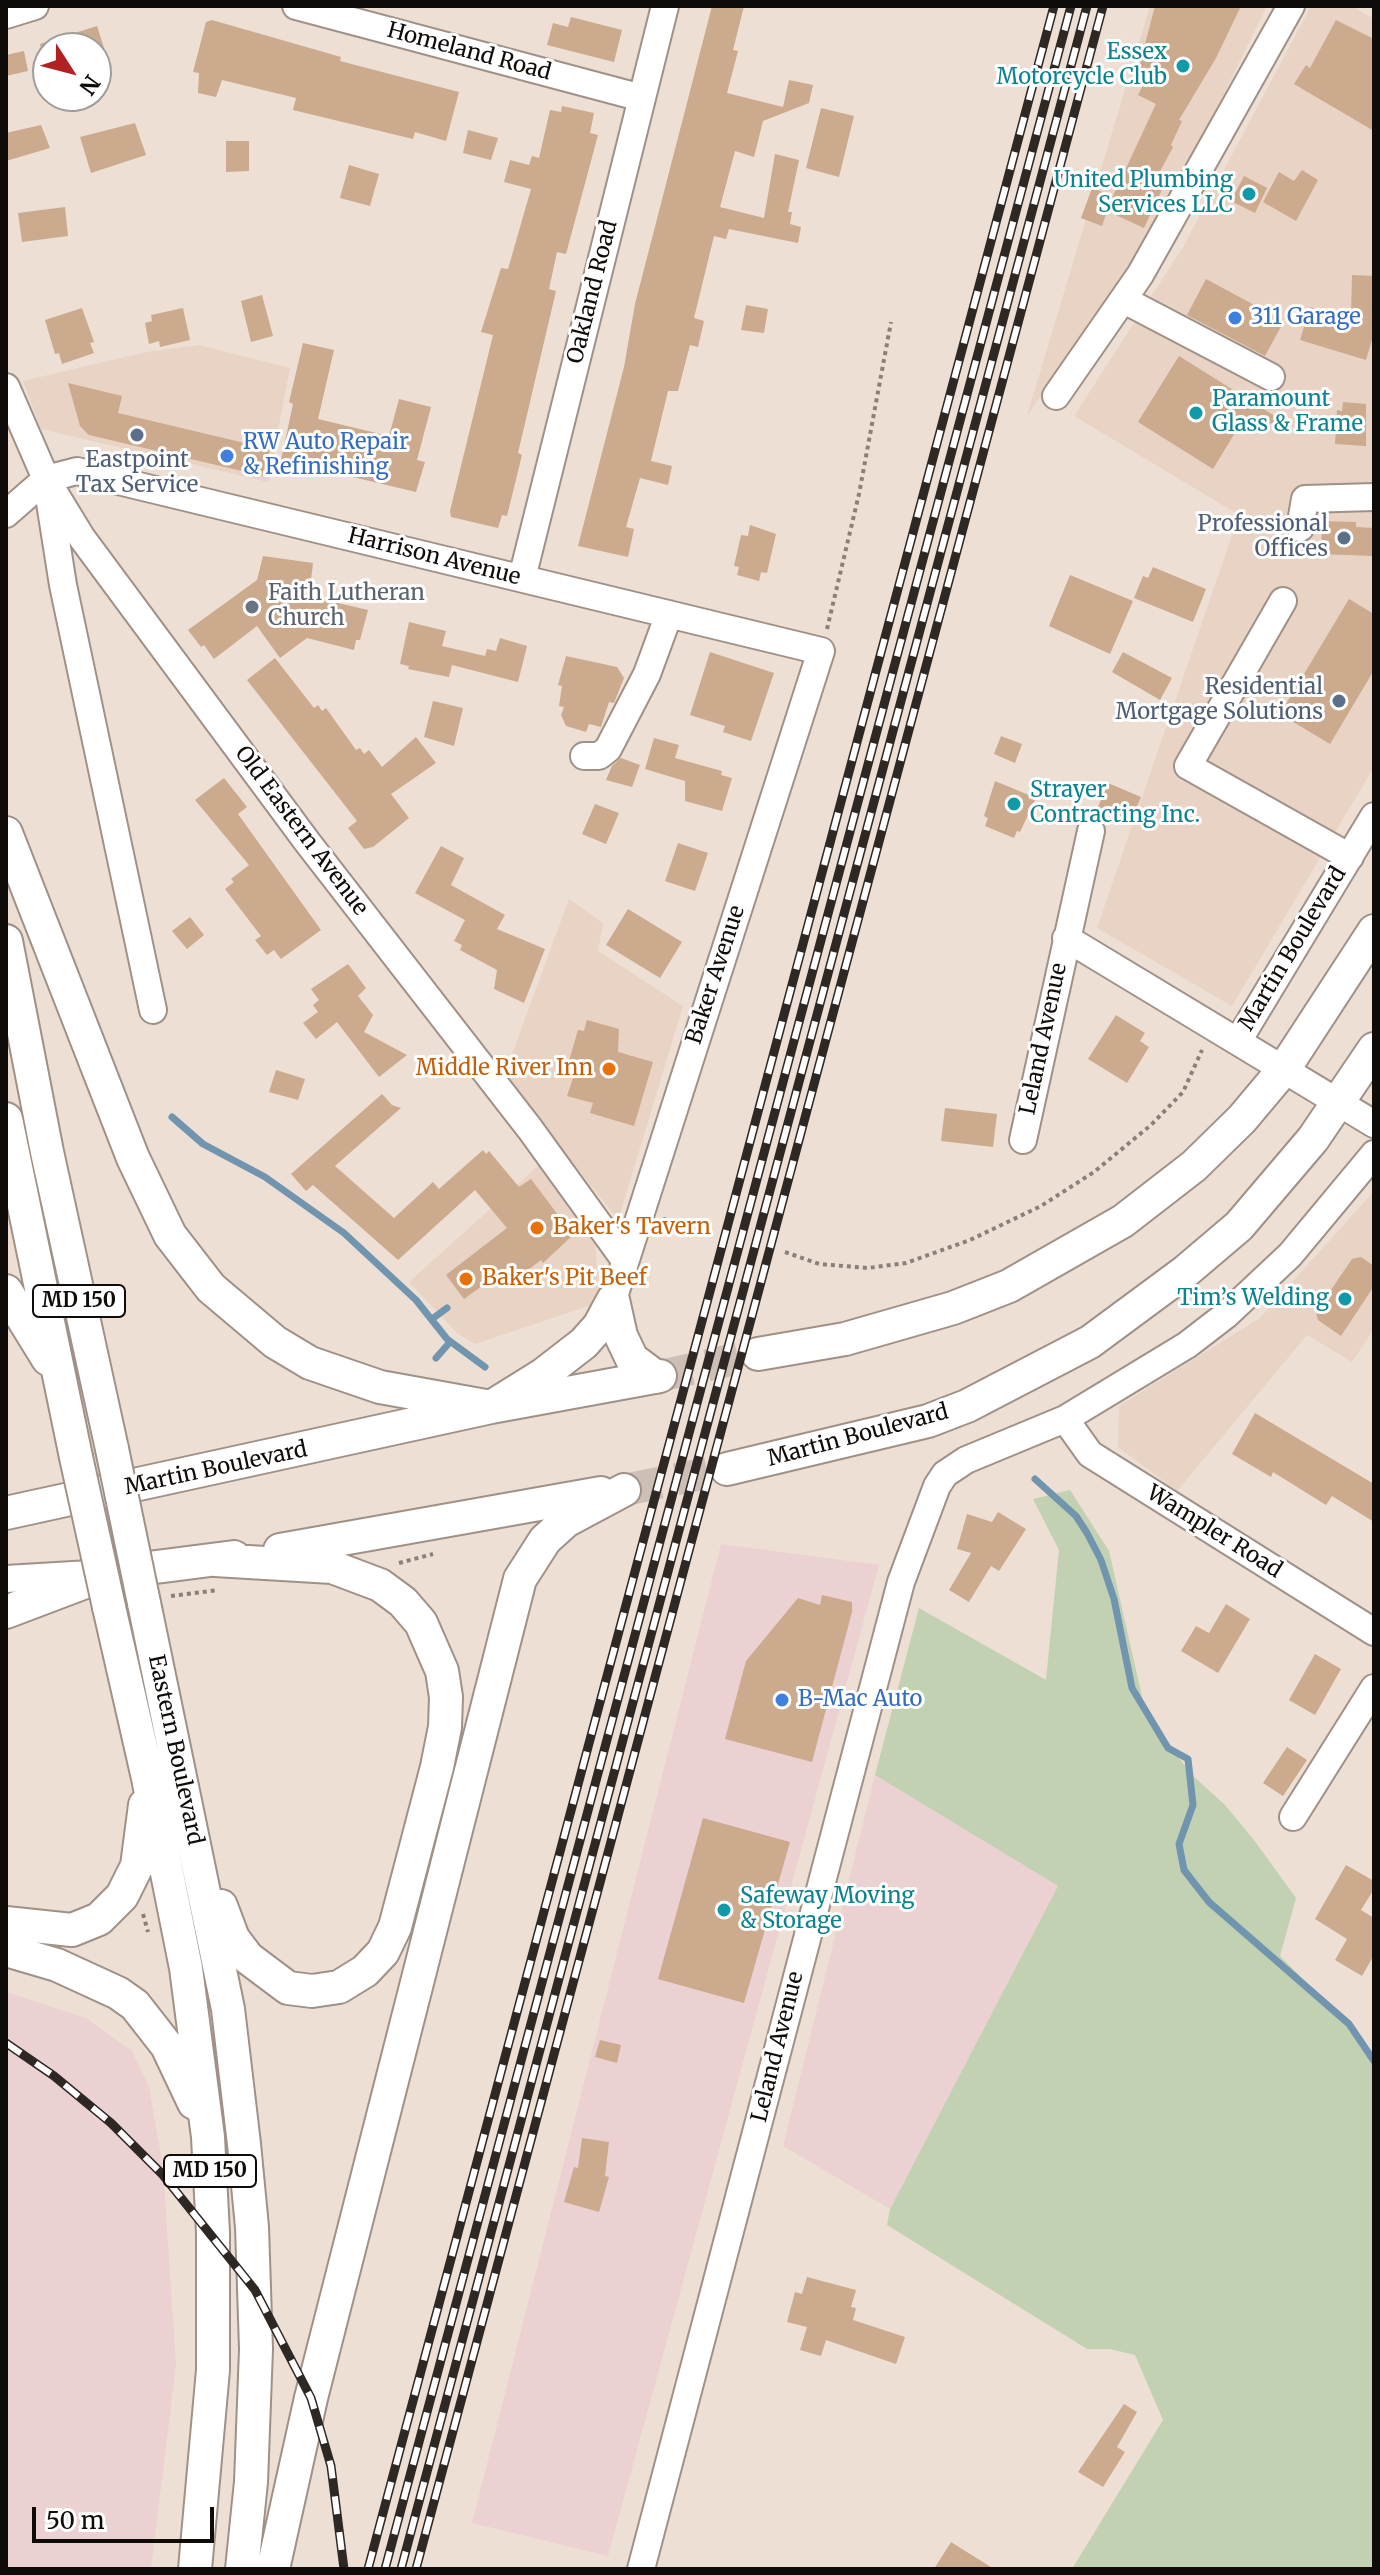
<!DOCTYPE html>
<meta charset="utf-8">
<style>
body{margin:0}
#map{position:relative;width:1380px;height:2575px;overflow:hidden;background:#eedfd5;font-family:Merriweather,serif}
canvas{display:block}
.frame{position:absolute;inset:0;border:8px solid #0f0b08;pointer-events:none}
.north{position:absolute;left:32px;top:32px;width:80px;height:80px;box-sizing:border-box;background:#fff;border:2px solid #9f9d9c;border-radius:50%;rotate:126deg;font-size:22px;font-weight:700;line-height:32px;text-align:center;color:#0f0b08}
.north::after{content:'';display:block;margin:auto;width:28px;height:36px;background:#b12122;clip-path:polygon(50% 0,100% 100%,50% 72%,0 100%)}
.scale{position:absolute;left:32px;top:2507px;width:182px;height:36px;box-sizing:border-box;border:4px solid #0f0b08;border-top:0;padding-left:10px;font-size:24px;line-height:28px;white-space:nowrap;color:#0f0b08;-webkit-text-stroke:6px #fff;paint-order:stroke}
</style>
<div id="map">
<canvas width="1380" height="2575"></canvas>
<div class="frame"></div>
<div class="north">N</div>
<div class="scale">50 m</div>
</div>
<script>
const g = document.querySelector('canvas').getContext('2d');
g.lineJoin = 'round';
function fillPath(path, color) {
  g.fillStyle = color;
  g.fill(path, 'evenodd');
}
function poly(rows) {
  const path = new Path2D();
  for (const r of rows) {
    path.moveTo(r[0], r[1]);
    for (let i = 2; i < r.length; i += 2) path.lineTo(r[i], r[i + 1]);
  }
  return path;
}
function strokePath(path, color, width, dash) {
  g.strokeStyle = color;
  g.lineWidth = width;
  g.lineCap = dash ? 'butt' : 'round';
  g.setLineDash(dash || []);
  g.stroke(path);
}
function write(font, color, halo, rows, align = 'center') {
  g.font = font + ' Merriweather,serif';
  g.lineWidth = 6;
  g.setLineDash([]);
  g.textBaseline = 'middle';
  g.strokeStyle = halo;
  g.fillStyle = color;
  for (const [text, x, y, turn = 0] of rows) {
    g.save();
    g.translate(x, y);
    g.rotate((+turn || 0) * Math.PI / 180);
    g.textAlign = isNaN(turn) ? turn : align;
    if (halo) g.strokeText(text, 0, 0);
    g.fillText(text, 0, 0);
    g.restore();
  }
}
fillPath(poly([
 [1150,6,1267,6,1159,226,1027,416],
 [1311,6,1352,6,1374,19,1374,767,1232,1006,1097,928,1239,515,1074,416,1183,247],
 [199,345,290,368,268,482,41,429,23,381,146,352],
 [569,899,603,923,598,951,683,1006,620,1214,615,1216,504,1076],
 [538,1166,595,1245,599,1286,594,1304,475,1344,457,1333,409,1282],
 [1374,1191,1374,1329,1352,1362,1307,1335,1177,1491,1118,1447,1119,1406,1260,1318]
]), '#e8d3c4');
fillPath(poly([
 [721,1544,879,1565,608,2556,472,2523],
 [875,1775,1058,1886,890,2209,783,2146],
 [6,1992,86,2018,132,2051,149,2087,163,2167,176,2365,151,2569,6,2569]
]), '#ecd1d3');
fillPath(poly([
 [1070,1490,1109,1551,1146,1714,1192,1775,1225,1805,1254,1840,1296,1898,1280,1956,1365,2041,1374,2061,1374,2569,1072,2569,1163,2420,1135,2355,1110,2349,1087,2349,887,2225,890,2209,1058,1886,875,1775,919,1608,1046,1680,1059,1550,1033,1499]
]), '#c1d1b1');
strokePath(poly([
 [172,1117,203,1144,265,1177,344,1233,416,1300,447,1339,485,1367],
 [432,1319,447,1308],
 [436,1358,450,1342],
 [1035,1479,1076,1516,1087,1533,1101,1560,1114,1599,1132,1688,1168,1748,1188,1759,1193,1805,1179,1844,1184,1870,1209,1902,1349,2024,1374,2061]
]), '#7195af', 7);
fillPath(poly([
 [712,6,744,6,733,50,738,51,727,93,783,107,789,80,813,85,809,103,763,121,754,157,735,151,720,207,764,218,775,154,799,160,788,212,792,212,790,224,801,227,798,243,729,229,726,239,714,236,694,318,704,321,698,347,690,345,678,391,668,391,651,461,672,466,668,485,640,478,626,527,634,529,628,557,578,546,624,367,635,304],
 [1155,6,1241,6,1216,58,1179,120,1182,121,1171,145,1173,147,1156,179,1165,183,1144,228,1107,211,1102,226,1081,218,1092,188,1113,196,1156,104,1138,95,1143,85,1135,82],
 [571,17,622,30,614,62,547,45,553,23,568,27],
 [212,20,341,57,340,61,459,92,446,141,415,132,413,139,293,110,296,98,222,80,216,97,198,93,199,73,193,72,206,22],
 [1336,20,1374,39,1374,131,1294,84,1306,65,1310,68],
 [97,26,104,48,41,48,40,44],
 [24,51,28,71,6,76,6,55],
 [562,106,594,113,590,133,598,135,566,254,557,252,549,289,556,291,518,453,522,455,507,516,502,515,498,528,451,517,450,511,493,335,481,332,501,268,508,269,531,189,504,182,510,160,529,165,532,156,539,158,550,110,561,112],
 [821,108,854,116,839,177,806,168],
 [135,123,146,155,91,173,80,137],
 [41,125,50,148,6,161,6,133],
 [468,130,498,138,491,160,463,153],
 [226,141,249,141,249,171,226,172],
 [349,165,379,174,370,206,340,198],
 [1302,170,1318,180,1296,221,1263,202,1279,172,1294,181],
 [1244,176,1267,188,1255,213,1231,201],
 [65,207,68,236,22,242,18,213],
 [1352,275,1374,276,1374,333,1366,360,1300,340,1310,307,1351,319],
 [1206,279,1284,321,1265,356,1187,315],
 [262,295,273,336,251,342,241,301],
 [746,305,768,309,764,333,741,330],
 [82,308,94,342,90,343,94,353,62,364,59,353,55,354,45,320],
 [183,308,190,340,160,347,159,341,149,344,145,323,152,321,151,315],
 [303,343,334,350,318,419,389,436,399,399,431,407,417,460,425,462,416,492,281,460,293,404,289,402],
 [1179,356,1289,425,1289,427,1244,418,1213,469,1138,422],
 [68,383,122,396,118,413,270,449,263,476,89,435,80,426],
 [1343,402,1366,404,1366,446,1335,444,1337,410,1342,411],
 [1322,521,1356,522,1356,527,1374,528,1374,556,1321,554],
 [750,525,776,534,767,573,761,572,759,581,737,575,739,567,734,566,741,535,748,536],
 [263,556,313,563,311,580,325,600,368,610,360,640,356,640,354,650,307,638,280,658,257,626,214,659,204,645,201,647,188,630,257,580],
 [1153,567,1206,589,1193,622,1134,598,1143,576,1148,578],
 [1070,575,1133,601,1110,654,1049,626],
 [1349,599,1374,614,1374,670,1330,744,1280,714],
 [409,622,446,631,442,646,485,656,487,649,496,651,500,638,527,646,518,682,452,665,449,677,408,669,409,666,400,664],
 [710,652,774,673,751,741,723,732,725,726,690,715],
 [1123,652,1172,678,1160,700,1112,672],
 [566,656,617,667,624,678,614,703,609,702,601,727,589,724,586,732,566,726,561,715,564,707,559,706,562,686,558,685],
 [275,658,314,708,318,705,322,711,326,708,356,750,360,748,364,754,369,750,382,767,416,737,436,763,391,794,409,818,373,847,364,849,348,828,357,821,247,680],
 [433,701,463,708,454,746,424,737],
 [1001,736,1022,744,1015,763,994,754],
 [654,738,679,745,675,758,722,771,721,775,732,778,722,811,685,801,685,781,645,769],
 [621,758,640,765,632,787,606,780,612,766],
 [224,778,247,807,238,814,321,930,281,959,274,950,267,955,255,940,261,936,225,889,234,882,231,879,249,865,195,800],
 [995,781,1036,798,1020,832,1017,831,1014,838,985,826,988,818,984,816],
 [1108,783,1141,797,1131,821,1098,807],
 [595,804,619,813,606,844,582,834],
 [678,843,708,853,695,891,665,881],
 [441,846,464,858,451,885,505,915,497,929,545,949,524,1003,494,989,497,970,460,950,462,945,454,941,465,920,415,893],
 [628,909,682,942,660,978,606,945],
 [190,917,204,935,187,949,172,931],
 [348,964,366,988,358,996,373,1015,364,1032,407,1055,379,1077,337,1022,316,1039,303,1023,318,1012,313,1005,319,1000,311,989],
 [1116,1015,1145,1033,1140,1041,1149,1047,1127,1083,1088,1059],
 [587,1020,619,1029,618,1052,653,1062,634,1126,590,1113,593,1103,567,1096,573,1078,565,1075,578,1030,584,1031],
 [276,1070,305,1079,298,1100,269,1092],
 [382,1094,392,1105,401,1108,335,1166,394,1218,433,1182,439,1189,483,1150,486,1154,489,1151,519,1187,531,1179,573,1235,543,1263,541,1260,520,1276,511,1265,464,1299,446,1275,507,1228,475,1190,398,1260,313,1185,306,1191,291,1174],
 [945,1108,997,1114,993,1147,941,1141],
 [1361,1257,1374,1266,1374,1286,1341,1336,1318,1320,1316,1312,1352,1259],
 [1255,1413,1374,1484,1374,1522,1332,1496,1326,1505,1273,1472,1271,1477,1232,1454],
 [998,1512,1026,1529,999,1571,991,1566,969,1602,949,1590,971,1553,957,1549,967,1514,992,1522],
 [822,1595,852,1602,852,1612,812,1762,725,1739,746,1661,798,1598,820,1605],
 [1226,1604,1250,1619,1218,1673,1181,1651,1196,1626,1209,1633],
 [1315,1654,1341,1669,1315,1715,1289,1700],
 [1287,1747,1307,1760,1283,1796,1263,1783],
 [703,1818,790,1842,744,2003,658,1979],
 [1346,1865,1374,1881,1374,1889,1361,1910,1374,1918,1374,1955,1362,1976,1335,1960,1347,1939,1315,1919],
 [600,2040,621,2045,617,2063,595,2057],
 [582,2138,609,2142,605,2176,609,2177,599,2212,564,2202,574,2167,578,2168],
 [807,2277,856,2290,851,2307,856,2308,853,2320,905,2337,896,2364,826,2340,821,2356,800,2350,807,2327,787,2322,795,2292,802,2294],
 [1124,2404,1137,2412,1117,2447,1125,2452,1103,2487,1078,2472],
 [951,2542,994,2569,934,2569]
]), '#cbaa8d');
strokePath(poly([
 [660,1376,758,1354],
 [629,1489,727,1469]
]), '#cdbfb6', 32, [32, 16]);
const minor = poly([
 [296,6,642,98],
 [6,15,35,6],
 [1124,300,1271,377],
 [6,387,46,479,82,538,308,843,530,1129,624,1259],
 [1056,396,1140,275,1291,6],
 [48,490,63,585,153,1010],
 [6,514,46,479,77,471,821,651,613,1300],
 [1300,528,1305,499,1374,497],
 [522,578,665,6],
 [1283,601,1188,766,1350,857],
 [584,756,599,756,608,749,647,674,669,614],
 [1066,938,1374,1124],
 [1238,1041,1374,816],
 [1023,1140,1091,831],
 [1065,1419,1090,1454,1374,1632],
 [6,1579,90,1574],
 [1293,1817,1374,1688],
 [641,2569,901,1582,937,1486,945,1474,966,1460,1065,1419,1187,1345,1226,1315,1290,1255,1374,1154]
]);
const major = poly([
 [6,833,133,1158,170,1235,211,1288,275,1342,310,1363,380,1387,491,1407,544,1374,584,1343,599,1326,613,1300],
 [6,941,47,1152,112,1449],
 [6,1119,76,1457],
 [6,1291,48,1359],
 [613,1300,621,1336,632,1359,656,1377],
 [758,1354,845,1339,953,1308,1009,1286,1123,1221,1194,1166,1242,1119,1284,1069,1374,931],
 [727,1469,928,1421,967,1406,1090,1342,1186,1271,1239,1226,1313,1139,1374,1049],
 [6,1513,491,1407,660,1376],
 [280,1550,601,1493],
 [215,1560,332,1567,380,1585,403,1602,421,1623,442,1671,446,1697,445,1727,437,1767,395,1927,383,1952,365,1971,339,1987,312,1991,288,1988,248,1958,233,1938,221,1906],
 [144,1603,228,2009,244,2144,252,2227,256,2349,251,2482,242,2569],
 [109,1607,148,1778,186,1968,208,2137,213,2233,213,2370,195,2569],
 [6,1612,109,1573,234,1557],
 [6,1923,72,1930,99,1919,122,1896,137,1866,145,1805],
 [6,1950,57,1965,118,1993,135,2005,167,2046,194,2103],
 [273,2569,311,2398,520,1579,545,1540,566,1521,624,1490]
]);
strokePath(minor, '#9f9187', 30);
strokePath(major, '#9f9187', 36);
strokePath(poly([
 [827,629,859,494,891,322],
 [663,1219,676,1222],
 [785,1252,819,1264,868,1268,906,1263,970,1240,1041,1206,1094,1172,1151,1125,1183,1092,1202,1050],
 [399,1563,433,1554],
 [171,1596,218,1590],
 [143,1914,148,1932]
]), '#8a8079', 4, [4, 4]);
strokePath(minor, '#fff', 26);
strokePath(major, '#fff', 32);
const rail = poly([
 [6,2043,54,2076,111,2123,162,2174,255,2290,311,2398,331,2466,344,2569],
 [368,2569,1054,6],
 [385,2569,1071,6],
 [401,2569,1087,6],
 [416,2569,1103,6]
]);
strokePath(rail, '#2e2824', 9);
strokePath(rail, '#fff', 6, [18]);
const majorBridge = poly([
 [112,1449,144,1603],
 [76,1457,109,1607]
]);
strokePath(majorBridge, '#9f9187', 36, []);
strokePath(majorBridge, '#fff', 32);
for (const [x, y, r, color] of [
 [1183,66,8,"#0f9aa8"],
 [1249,194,8,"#0f9aa8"],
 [1235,318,8,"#3f7fe0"],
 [1196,413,8,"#0f9aa8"],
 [137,435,8,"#5c6f8a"],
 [227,456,8,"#3f7fe0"],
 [1344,538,8,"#5c6f8a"],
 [252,607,8,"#6b7280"],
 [1339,701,8,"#5c6f8a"],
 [1014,804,8,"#0f9aa8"],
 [609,1069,8,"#e8710a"],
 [537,1228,8,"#e8710a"],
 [466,1279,8,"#e8710a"],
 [1345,1299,8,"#0f9aa8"],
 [782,1700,8,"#3f7fe0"],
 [724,1910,8,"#0f9aa8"]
]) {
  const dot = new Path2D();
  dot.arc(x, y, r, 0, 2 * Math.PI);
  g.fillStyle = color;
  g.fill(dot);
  strokePath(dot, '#fff', 3);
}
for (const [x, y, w] of [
 [79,1301,92],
 [210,2171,92]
]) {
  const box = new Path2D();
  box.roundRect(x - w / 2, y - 16, w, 32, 6);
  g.fillStyle = '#fff';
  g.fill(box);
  strokePath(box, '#0f0b08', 2);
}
write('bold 20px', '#0f0b08', null, [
 ["MD 150",79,1301],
 ["MD 150",210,2171]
]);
write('22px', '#0f0b08', '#fff', [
 ["Homeland Road",469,52,15],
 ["Oakland Road",593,292,-76],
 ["Harrison Avenue",434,557,14],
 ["Old Eastern Avenue",301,831,53],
 ["Martin Boulevard",1293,949,-59],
 ["Baker Avenue",716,975,-72],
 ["Leland Avenue",1044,1039,-78],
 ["Martin Boulevard",858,1436,-15],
 ["Martin Boulevard",216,1469,-12],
 ["Wampler Road",1214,1532,32],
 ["Eastern Boulevard",175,1750,78],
 ["Leland Avenue",778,2047,-76]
]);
write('22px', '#0d838f', '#fff', [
 ["Essex",1167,53],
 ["Motorcycle Club",1167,78],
 ["United Plumbing",1233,181],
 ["Services LLC",1233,206],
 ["Paramount",1212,400,"left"],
 ["Glass & Frame",1212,425,"left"],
 ["Strayer",1030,791,"left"],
 ["Contracting Inc.",1030,816,"left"],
 ["Tim’s Welding",1329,1299],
 ["Safeway Moving",740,1897,"left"],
 ["& Storage",740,1922,"left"]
], 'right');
write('22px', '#366cbe', '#fff', [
 ["311 Garage",1251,318],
 ["RW Auto Repair",243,443],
 ["& Refinishing",243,468],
 ["B-Mac Auto",798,1700]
], 'left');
write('22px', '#4e5e75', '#fff', [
 ["Eastpoint",137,461,"center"],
 ["Tax Service",137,486,"center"],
 ["Professional",1328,525],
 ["Offices",1328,550],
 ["Residential",1323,688],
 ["Mortgage Solutions",1323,713]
], 'right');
write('22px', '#5b616d', '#fff', [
 ["Faith Lutheran",268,594],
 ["Church",268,619]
], 'left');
write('22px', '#c56008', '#fff', [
 ["Middle River Inn",593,1069,"right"],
 ["Baker's Tavern",553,1228],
 ["Baker's Pit Beef",482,1279]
], 'left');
</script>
